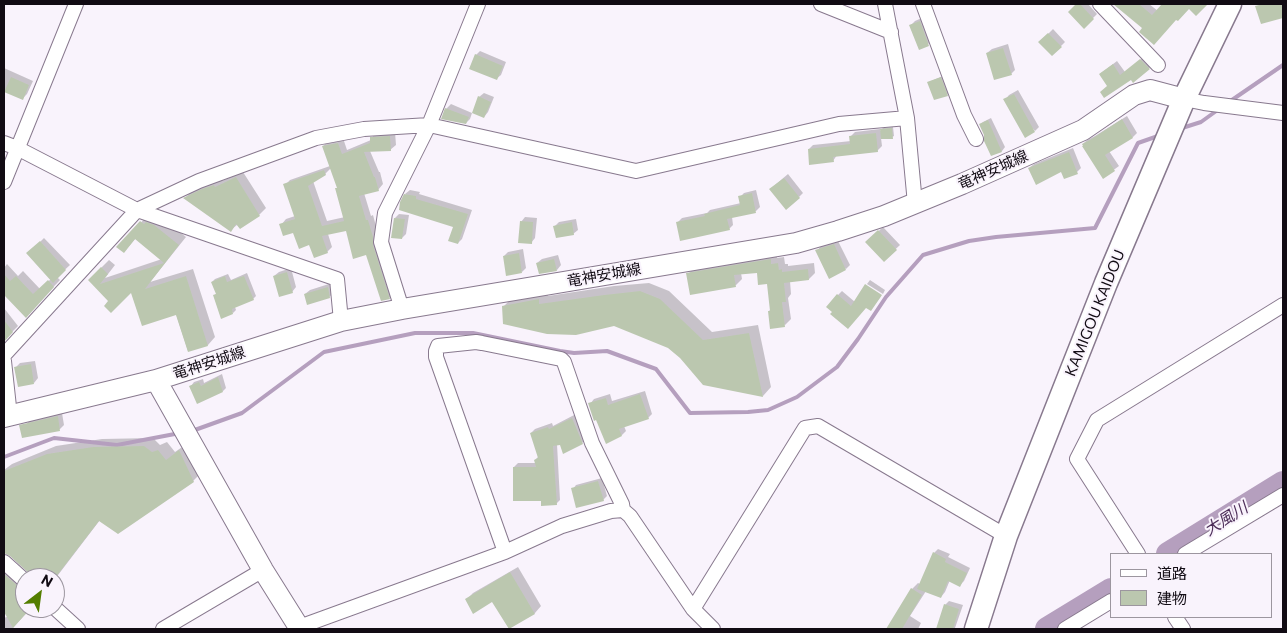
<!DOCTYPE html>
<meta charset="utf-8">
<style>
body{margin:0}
#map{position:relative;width:1287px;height:633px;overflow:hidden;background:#f9f3fc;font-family:Commissioner,"Noto Sans JP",sans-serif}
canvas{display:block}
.frame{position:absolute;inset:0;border:5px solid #110b13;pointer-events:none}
.legend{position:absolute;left:1110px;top:553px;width:162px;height:65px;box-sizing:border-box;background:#f9f3fc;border:1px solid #9c969f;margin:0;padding:6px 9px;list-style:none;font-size:15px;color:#110b13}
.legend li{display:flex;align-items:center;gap:10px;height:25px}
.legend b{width:25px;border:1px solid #9c969f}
.north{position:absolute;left:15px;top:568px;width:50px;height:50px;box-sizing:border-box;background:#f9f3fc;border:1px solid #9c969f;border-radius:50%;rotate:30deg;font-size:14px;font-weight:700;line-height:20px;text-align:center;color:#110b13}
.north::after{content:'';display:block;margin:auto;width:18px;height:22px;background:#547e00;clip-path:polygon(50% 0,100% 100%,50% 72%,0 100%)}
</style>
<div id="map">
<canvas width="1287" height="633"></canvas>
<div class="frame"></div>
<ul class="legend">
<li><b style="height:6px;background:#fff"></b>道路</li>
<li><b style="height:14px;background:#bbc7af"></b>建物</li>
</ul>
<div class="north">N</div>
</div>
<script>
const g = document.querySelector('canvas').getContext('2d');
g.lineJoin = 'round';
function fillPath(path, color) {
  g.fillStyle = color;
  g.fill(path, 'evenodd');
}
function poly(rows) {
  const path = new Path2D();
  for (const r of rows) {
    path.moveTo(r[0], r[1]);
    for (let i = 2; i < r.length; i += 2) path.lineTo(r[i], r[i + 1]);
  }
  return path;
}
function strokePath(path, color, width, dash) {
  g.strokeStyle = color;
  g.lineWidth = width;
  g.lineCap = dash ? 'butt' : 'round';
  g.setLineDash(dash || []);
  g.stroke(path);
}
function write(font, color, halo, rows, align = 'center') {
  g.font = font + ' Commissioner,"Noto Sans JP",sans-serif';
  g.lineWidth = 4;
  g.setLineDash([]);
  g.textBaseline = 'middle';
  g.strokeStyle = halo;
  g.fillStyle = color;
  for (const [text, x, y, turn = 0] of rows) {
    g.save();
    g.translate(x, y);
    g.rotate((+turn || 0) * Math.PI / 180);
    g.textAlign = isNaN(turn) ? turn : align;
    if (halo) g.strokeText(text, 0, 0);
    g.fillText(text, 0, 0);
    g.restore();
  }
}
fillPath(poly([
 [1078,4,1088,4,1097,14,1084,27,1069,12],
 [1116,4,1149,4,1158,11,1164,4,1207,4,1196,14,1189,8,1144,28,1116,5],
 [924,17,933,40,928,44,910,26,915,21],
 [1053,29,1065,42,1052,55,1040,42],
 [1008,44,1015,70,1011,74,987,53,992,49],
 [480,51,506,62,501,75,496,79,476,55],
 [1145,56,1153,64,1149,68,1131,79,1108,85,1100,74,1117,61,1125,72],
 [4,68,33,81,27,94,22,99,4,90],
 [943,76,949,93,947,95,929,82,931,81],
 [1018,90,1039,127,1035,131,1005,100,1009,95],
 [484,93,494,97,488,112,484,117,479,97],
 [451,104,472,113,470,119,466,123,446,109],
 [1127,116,1137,133,1133,137,1109,151,1119,166,1104,177,1083,144,1087,140,1095,136],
 [991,118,1005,147,1002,151,991,154,985,135,980,125,983,122],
 [893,127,894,136,892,137,881,138,882,146,877,151,837,155,833,161,809,149,813,145,851,141,851,136,855,132,880,129,880,131,883,128],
 [395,132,396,145,390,150,370,151,379,172,380,172,383,184,378,190,364,193,371,216,373,215,394,293,389,298,367,254,347,230,328,234,332,247,327,252,310,244,294,231,281,225,286,219,295,216,285,185,290,180,330,166,323,146,328,141,343,138,347,150,371,140,371,138,377,133],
 [331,168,338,187,336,189,345,217,327,221,313,181,325,174],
 [1073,148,1081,168,1077,172,1029,168,1034,164],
 [243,172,266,208,259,215,238,224,231,230,185,198,191,192,221,179,222,181],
 [788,174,803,193,799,197,775,185],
 [410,190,420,192,419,194,472,210,462,239,458,243,455,226,405,194],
 [756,190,760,207,756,211,732,217,733,225,729,229,678,222,682,218,707,213,710,210,741,203,740,197,744,193],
 [149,214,162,218,186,237,150,282,193,269,215,337,208,345,188,351,176,314,132,291,110,301,89,280,109,260,115,265,105,278,162,259,136,238,124,252,118,247],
 [399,214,409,215,406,234,402,238,395,218],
 [525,217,537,218,535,238,531,243,521,222],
 [576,219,578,230,573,234,555,226,559,222],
 [883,227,900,245,884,260,867,242],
 [44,238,70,265,57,277,60,280,26,316,4,293,4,268,7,264,18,276,23,271,40,289,51,279,28,254],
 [838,241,850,265,846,269,817,251,821,246],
 [523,249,526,268,522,272,504,256,508,252],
 [777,254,777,258,784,257,785,264,788,264,788,266,814,263,815,273,809,279,790,281,791,294,788,298,791,319,785,325,769,311,771,309,768,283,758,271,741,273,742,279,736,285,691,293,688,274,694,268],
 [558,255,561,265,557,270,537,263,542,259],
 [291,268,296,287,292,292,274,276,279,272],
 [247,273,256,296,253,299,235,307,236,310,233,313,215,295,217,293,212,282,215,279,228,274,231,280],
 [870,280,885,290,883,294,867,284],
 [332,283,334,293,329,297,305,294,310,290],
 [649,283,669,291,712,332,758,325,771,387,763,396,681,358,669,347,614,325,503,307,512,298,547,291,548,296,614,286],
 [865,286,881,296,871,310,866,306,834,312,838,295,842,291,855,302],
 [4,308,18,326,4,340],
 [35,361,38,378,34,383,15,368,20,363],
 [222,374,226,388,223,391,191,386,194,382,203,379,204,383],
 [645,391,652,414,648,418,624,426,626,431,622,435,610,441,590,404,594,399,610,394,612,401],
 [62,413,64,425,60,429,26,425,30,420],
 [576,414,586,439,582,443,557,444,560,500,556,504,542,499,514,467,518,463,536,463,535,460,539,456,531,433,535,429,552,423,553,426],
 [153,438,160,445,167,442,175,452,188,443,202,472,193,481,100,520,55,579,34,578,6,552,4,552,4,470,12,464,56,446,102,439],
 [602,478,607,496,603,500,573,489,576,485],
 [938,549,950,554,948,557,970,568,964,581,960,585,950,580,945,592,941,597,926,591,910,616,921,623,918,629,888,629,912,589,918,583,920,584,934,553],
 [4,555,25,578,25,608,31,608,12,629,4,629,4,618,25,610,24,605,4,609],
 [518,567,541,606,535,613,509,628,493,601,466,600,473,593],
 [949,601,963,605,955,628,954,629,938,628,945,605]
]), '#0003');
strokePath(poly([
 [1229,102,1283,65],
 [1179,129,1201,122,1219,109],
 [192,431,242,413,324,352,415,333,473,333,560,351,574,353,607,351,656,369,690,413,748,412,768,410,797,397,837,367,858,339,886,297,923,255,969,241,996,237,1095,228,1138,143,1158,136],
 [4,457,54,438,117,445,180,433]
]), '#b59fbe', 4);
strokePath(poly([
 [1168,554,1283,483],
 [1047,629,1111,590]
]), '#b59fbe', 24);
fillPath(poly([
 [1076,4,1080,4,1094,19,1084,29,1068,12],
 [1113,4,1139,4,1152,15,1162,4,1208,4,1196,16,1189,9,1178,21,1176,20,1154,45,1139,32,1142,28],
 [1263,4,1283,4,1283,18,1261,24,1255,6],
 [920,21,929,46,919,50,909,25],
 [1048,33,1062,47,1052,56,1038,42],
 [1003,48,1012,75,994,80,986,53],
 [475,54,503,66,497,80,469,69],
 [1140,59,1150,69,1133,83,1131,80,1104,98,1100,92,1107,86,1099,74,1113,64,1120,75],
 [11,77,29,85,23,100,4,92],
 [941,77,948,96,934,100,927,82],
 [1014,94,1035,132,1025,138,1003,99],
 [478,96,491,102,484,118,472,113],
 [445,108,469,117,466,124,441,119],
 [1122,119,1133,138,1105,155,1115,171,1103,179,1082,146,1083,146,1082,144,1090,140],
 [988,120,1002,152,991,156,984,141,984,135,979,124],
 [892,128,893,139,881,139,880,129],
 [876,133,878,152,833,157,834,162,809,165,808,149,850,144,849,136],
 [390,136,391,151,364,152,374,177,375,177,379,191,359,196,366,220,368,220,373,237,373,245,390,299,381,301,366,255,353,259,346,231,322,236,328,253,314,258,309,245,299,249,293,233,283,236,279,224,295,219,283,184,324,170,326,175,308,186,322,226,344,221,335,188,337,188,322,146,338,143,342,154,370,143,370,137],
 [1069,152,1078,174,1064,179,1061,172,1036,185,1028,168],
 [236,177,260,216,240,229,236,224,231,232,183,198,202,189,214,185,215,187],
 [784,178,800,198,786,210,769,189],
 [752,193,756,213,727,219,730,230,680,241,676,222,705,216,704,214,740,205,738,196],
 [404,194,416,196,416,199,468,214,458,244,448,241,453,227,399,210,400,202],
 [394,218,405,219,402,239,391,238],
 [140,221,144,224,146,222,154,225,179,245,145,289,186,276,208,346,188,352,176,315,142,326,131,293,111,313,104,306,108,301,88,280,101,267,108,274,100,284,164,263,135,239,124,253,116,247],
 [520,221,533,222,532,244,518,243],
 [572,222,574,235,556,238,553,226],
 [878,230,897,250,884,262,865,242],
 [40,241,66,270,53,283,26,253],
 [834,244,846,270,829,279,815,250],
 [519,253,522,273,506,276,503,256],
 [554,259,557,271,539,274,536,263],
 [771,259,771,264,778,263,779,270,782,269,782,272,808,269,809,280,784,283,786,302,782,302,785,327,770,329,768,311,770,311,767,284,758,285,757,273,734,275,736,287,690,295,686,273],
 [287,272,293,293,279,297,273,276],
 [4,274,10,281,16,276,33,294,48,280,54,287,26,318,4,295],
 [225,276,227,282,244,276,254,300,232,309,233,314,221,319,213,295,216,294,211,282],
 [865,284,882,295,871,311,866,308,848,329,830,314,832,312,826,307,837,294,851,306],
 [328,287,330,298,307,305,304,294],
 [640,291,660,299,703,340,749,333,763,397,703,385,680,358,668,348,614,326,576,335,547,334,503,324,502,306,539,299,539,304,604,295],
 [4,320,13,332,4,342],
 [31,364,34,384,18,387,14,367],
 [218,377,223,392,197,404,189,386,199,382,201,386],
 [640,394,649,419,619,429,622,436,606,444,596,420,594,421,588,403,606,398,608,405],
 [58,416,60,431,22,438,19,425],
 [572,418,583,444,563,454,560,445,553,446,557,505,541,506,541,501,513,501,513,467,536,467,534,460,538,458,530,433,548,427,549,429],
 [144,446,152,452,158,450,166,460,179,450,194,482,118,534,99,521,55,578,33,578,31,575,10,556,4,553,4,471,47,454,93,447],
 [598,481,604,501,576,508,571,488],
 [933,552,946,559,945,562,967,573,960,587,948,581,941,598,917,589],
 [510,572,535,614,509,629,492,602,473,614,465,599],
 [4,574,19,587,25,590,25,608,31,608,13,628,4,612],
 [911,588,922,595,902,629,886,629],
 [944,604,959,609,953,629,936,629]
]), '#bbc7af');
const street = poly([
 [821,4,891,32],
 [885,4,907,118,915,204],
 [923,4,964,115,976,139],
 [1100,4,1158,65],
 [1184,99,1204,103,1283,113],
 [4,143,17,148,137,210,337,279,341,321],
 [4,182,76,4],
 [402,309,381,242,385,213,429,125,478,4],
 [4,355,137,210,199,181,316,138,364,129,429,125,636,171,839,124,907,118],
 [4,361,10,416],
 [505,552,436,357,436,351,438,346,476,342,482,343,561,359,564,362,592,443,622,504,623,510,630,516,693,609,713,629],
 [1138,554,1077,459,1097,420,1283,305],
 [1185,554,1283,495],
 [4,562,25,581],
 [55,608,78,629],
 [693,609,805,428,818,426,1006,536],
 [1175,617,1183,629],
 [299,627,505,552,562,526,611,511,623,510],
 [163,629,263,570],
 [1065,629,1111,601]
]);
const secondary = poly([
 [156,380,263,570,300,629],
 [4,417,156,380,341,321,402,309,796,243,838,231,884,216,962,184,1083,130,1134,95,1150,90,1184,99]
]);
const primary = poly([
 [976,629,1006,536,1106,283,1184,99,1230,4]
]);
strokePath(street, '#88798e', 16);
strokePath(secondary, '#88798e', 22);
strokePath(primary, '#88798e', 25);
strokePath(street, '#fff', 14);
strokePath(secondary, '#fff', 20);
strokePath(primary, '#fff', 22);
write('15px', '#110b13', '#f9f3fc', [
 ["竜神安城線",993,170,-24],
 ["竜神安城線",604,275,-10],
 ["KAMIGOU KAIDOU",1095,313,-68],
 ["竜神安城線",209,363,-18]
]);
write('italic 16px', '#4e2f5a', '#f9f3fc', [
 ["大風川",1226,519,-32]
]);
</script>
